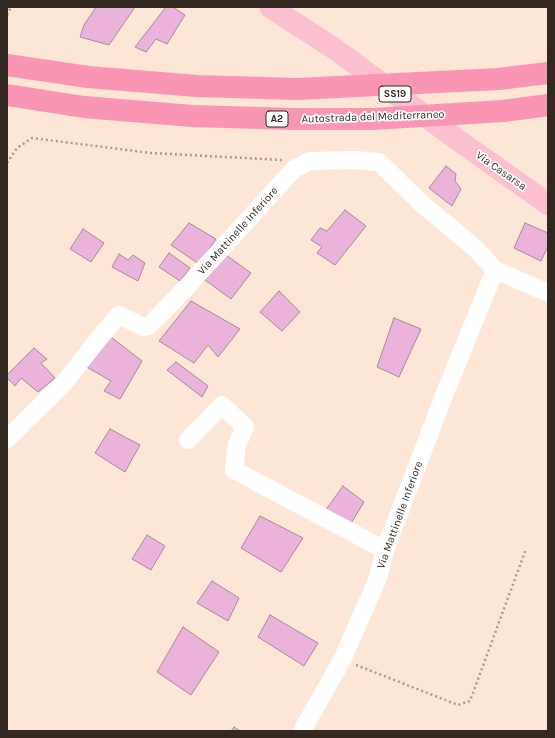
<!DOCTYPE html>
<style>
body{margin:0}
#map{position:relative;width:555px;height:738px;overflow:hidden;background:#fde6d6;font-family:Karla,sans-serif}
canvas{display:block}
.frame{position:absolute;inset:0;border:8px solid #332921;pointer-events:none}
</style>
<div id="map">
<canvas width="555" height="738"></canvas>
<div class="frame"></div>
</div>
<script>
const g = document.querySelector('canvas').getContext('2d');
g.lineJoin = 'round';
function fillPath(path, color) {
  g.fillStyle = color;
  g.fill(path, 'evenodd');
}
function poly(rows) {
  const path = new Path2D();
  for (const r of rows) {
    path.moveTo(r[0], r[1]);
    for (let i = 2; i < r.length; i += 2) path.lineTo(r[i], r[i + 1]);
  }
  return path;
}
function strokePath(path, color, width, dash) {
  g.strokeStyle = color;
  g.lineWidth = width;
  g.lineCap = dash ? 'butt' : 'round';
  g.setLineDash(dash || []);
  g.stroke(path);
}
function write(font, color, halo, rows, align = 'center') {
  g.font = font + ' Karla,sans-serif';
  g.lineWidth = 3.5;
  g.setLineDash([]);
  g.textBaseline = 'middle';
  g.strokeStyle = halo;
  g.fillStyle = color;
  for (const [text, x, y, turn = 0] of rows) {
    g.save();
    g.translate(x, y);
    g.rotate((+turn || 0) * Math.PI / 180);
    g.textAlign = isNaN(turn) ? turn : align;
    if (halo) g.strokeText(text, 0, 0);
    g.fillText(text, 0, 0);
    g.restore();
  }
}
const building = poly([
 [96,7,135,7,109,45,80,37,84,25,96,7],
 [166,7,173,7,185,15,167,44,156,39,146,52,135,47,166,7],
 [446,166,456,174,455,181,461,189,452,206,429,188,446,166],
 [345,210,366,226,335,265,317,253,322,247,311,240,320,228,327,231,345,210],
 [189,223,216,239,199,264,171,245,189,223],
 [525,223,548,233,548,246,541,261,514,248,525,223],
 [83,229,104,243,91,262,70,249,83,229],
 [169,253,190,268,180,281,159,267,169,253],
 [119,254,128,260,133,255,145,263,138,281,112,267,119,254],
 [226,255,251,273,231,299,205,280,226,255],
 [279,291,300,312,282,331,260,312,279,291],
 [191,301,240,329,218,357,208,345,194,363,159,341,191,301],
 [394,318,421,329,399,377,377,367,394,318],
 [107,334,142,361,120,399,104,391,111,381,85,366,107,334],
 [34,348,47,359,41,363,55,378,38,392,21,378,15,386,7,378,7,375,34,348],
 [176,362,208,386,202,397,167,370,176,362],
 [110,429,140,445,125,472,95,453,110,429],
 [343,486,364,502,350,525,325,511,343,486],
 [260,516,303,538,281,572,241,548,260,516],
 [147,535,165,546,151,570,132,559,147,535],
 [212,581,239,598,228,621,197,603,212,581],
 [270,615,318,643,304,666,258,637,270,615],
 [183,627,219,652,191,695,157,672,183,627],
 [234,727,240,731,231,731,234,727]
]);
fillPath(building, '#ebb3dc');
strokePath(building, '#a3899b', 1);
strokePath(poly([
 [7,15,11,7],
 [7,163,17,148,32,138,151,153,282,160],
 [356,665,458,705,470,701,526,549]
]), '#aa988b', 2.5, [2, 3]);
strokePath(poly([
 [7,439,64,383,100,337,119,315,143,327,149,326,183,291,294,169,310,161,355,160,379,162,420,202,476,249,495,270],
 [188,440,222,405,245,427,237,445,234,470,385,550],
 [302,731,343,658,378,578,385,550,445,393,495,270,548,293]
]), '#fff', 18);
strokePath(poly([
 [270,7,335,49,455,138,548,204]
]), '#fcc0d1', 22);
strokePath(poly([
 [7,65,88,77,197,86,297,89,498,79,548,73],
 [7,95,84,107,192,116,293,119,373,119,503,111,548,105]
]), '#fa96b3', 22);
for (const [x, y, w] of [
 [395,94,32],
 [277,119,22]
]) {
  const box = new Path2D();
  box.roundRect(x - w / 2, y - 8, w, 16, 3);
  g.fillStyle = '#fff';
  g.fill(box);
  strokePath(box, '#332921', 1);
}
write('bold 10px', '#332921', null, [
 ["SS19",395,94],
 ["A2",277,119]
]);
write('11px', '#332921', '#fff', [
 ["Autostrada del Mediterraneo",373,117,-2],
 ["Via Casarsa",501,171,35],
 ["Via Mattinelle Inferiore",238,231,-48],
 ["Via Mattinelle Inferiore",400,515,-70]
]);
</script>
